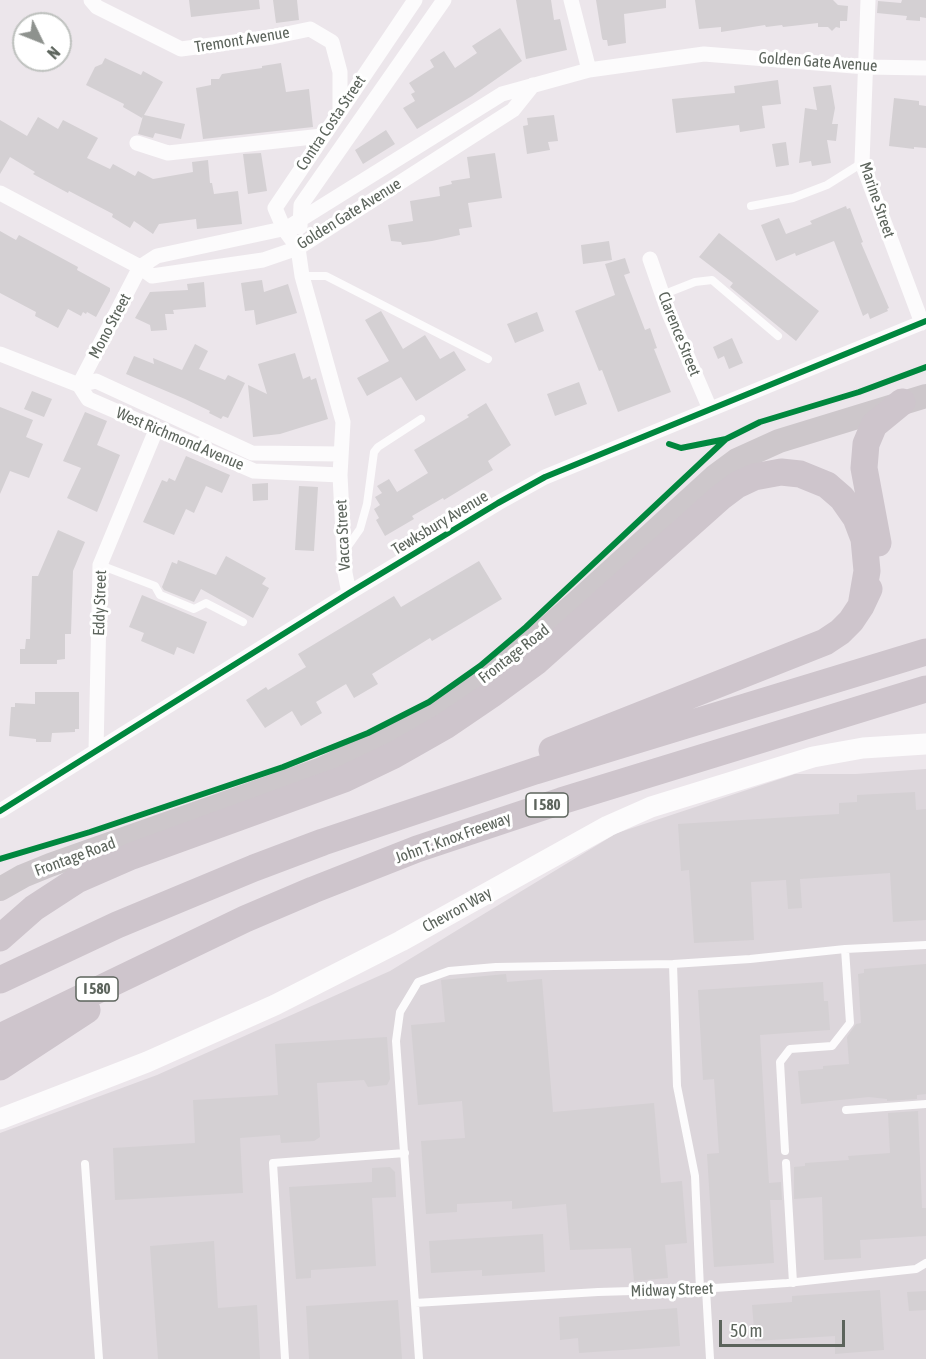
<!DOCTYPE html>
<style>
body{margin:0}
#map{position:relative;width:926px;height:1359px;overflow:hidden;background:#ece6eb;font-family:"Asap Condensed",sans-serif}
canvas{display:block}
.north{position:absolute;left:12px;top:12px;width:60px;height:60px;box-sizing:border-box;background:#fff;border:2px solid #bec1be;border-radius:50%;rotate:133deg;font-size:16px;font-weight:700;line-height:24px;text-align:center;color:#5c645c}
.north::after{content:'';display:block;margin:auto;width:21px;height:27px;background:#8e928e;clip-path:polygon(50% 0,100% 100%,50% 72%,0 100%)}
.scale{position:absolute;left:719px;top:1320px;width:126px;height:27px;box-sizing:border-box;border:3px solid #5c645c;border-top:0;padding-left:8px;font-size:18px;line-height:21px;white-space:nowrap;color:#5c645c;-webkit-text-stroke:4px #fff;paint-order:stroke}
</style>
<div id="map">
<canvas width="926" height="1359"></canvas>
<div class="north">N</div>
<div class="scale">50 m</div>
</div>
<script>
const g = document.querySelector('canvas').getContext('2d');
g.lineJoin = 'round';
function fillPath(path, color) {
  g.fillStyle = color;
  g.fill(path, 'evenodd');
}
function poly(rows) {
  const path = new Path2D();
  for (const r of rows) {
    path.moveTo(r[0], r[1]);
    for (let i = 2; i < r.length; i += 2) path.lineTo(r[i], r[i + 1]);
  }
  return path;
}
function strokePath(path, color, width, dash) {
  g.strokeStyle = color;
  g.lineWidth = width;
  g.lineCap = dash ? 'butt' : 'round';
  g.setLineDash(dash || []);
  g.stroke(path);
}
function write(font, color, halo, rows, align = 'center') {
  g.font = font + ' "Asap Condensed",sans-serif';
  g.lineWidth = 6;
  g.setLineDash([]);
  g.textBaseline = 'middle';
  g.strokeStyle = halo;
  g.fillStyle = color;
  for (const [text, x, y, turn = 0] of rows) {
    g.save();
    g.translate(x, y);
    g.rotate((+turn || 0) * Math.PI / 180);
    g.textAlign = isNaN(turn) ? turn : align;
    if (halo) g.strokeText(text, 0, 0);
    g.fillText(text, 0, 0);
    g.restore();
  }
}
fillPath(poly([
 [926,769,926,1359,0,1359,0,1133,157,1075,390,971,617,833,795,774,856,774]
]), '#dcd6db');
fillPath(poly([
 [189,0,259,0,260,9,191,17],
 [273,0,297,0,299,20,276,23],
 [516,0,551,0,554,20,560,19,567,50,526,59],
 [596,0,666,0,666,8,624,14,626,43,608,46,607,40,603,40,602,38],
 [695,0,833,0,838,5,848,6,847,21,840,21,840,28,836,27,832,31,828,27,818,27,818,23,783,27,782,25,766,27,765,25,721,32,721,27,699,29],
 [902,0,926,0,926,18,920,17,920,21,906,20,907,16,877,13,878,1,901,3],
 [500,28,522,61,472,96,417,129,403,108,415,101,411,94,415,92,409,83,434,67,430,60,444,51,455,68,477,53,472,46],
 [105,58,141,75,143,71,163,82,144,115,185,124,181,139,155,133,153,138,138,134,143,116,142,118,123,107,124,104,86,85,95,67,102,64],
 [281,63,286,92,309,89,313,127,203,139,196,88,211,85,211,79,219,79,222,74,262,68,262,66],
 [778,80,781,104,762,106,765,128,740,132,739,125,676,133,672,99,735,93,734,86],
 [831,85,835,108,832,124,838,124,836,141,827,140,831,163,812,166,811,161,799,163,805,108,817,110,813,87],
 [894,98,919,101,919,105,926,106,926,148,914,147,914,149,889,146],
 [554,115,558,141,548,142,550,150,527,154,523,126,528,125,527,118],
 [38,117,58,129,63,120,98,138,87,158,110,169,113,164,135,176,138,171,153,179,193,172,192,162,208,160,210,183,212,183,214,194,238,191,242,224,197,229,196,219,159,224,153,234,134,221,130,228,112,217,113,214,69,191,68,193,33,174,35,172,10,157,0,174,0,120,27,136],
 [386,130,395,144,363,164,355,150],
 [786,142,789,165,776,167,772,144],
 [261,153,267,191,248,194,243,154],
 [495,153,502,198,468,203,472,227,459,229,460,235,432,241,402,245,401,242,391,241,388,225,413,221,410,201,440,196,439,187,452,184,451,181,470,178,467,157],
 [846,206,847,209,850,208,863,242,861,243,889,308,887,309,888,311,870,319,868,313,863,316,834,241,796,256,795,253,776,261,761,225,779,218,786,234,812,224,810,221],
 [0,231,16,240,19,235,78,267,77,270,110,288,110,291,96,317,87,312,86,314,83,312,81,316,68,309,58,328,35,316,36,312,0,293],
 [719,233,819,311,796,341,730,287,733,283,699,257],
 [609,241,612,260,583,264,581,245],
 [625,258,630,273,624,275,645,330,650,328,657,348,654,349,671,392,618,412,602,370,599,371,575,311,615,295,605,264],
 [262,280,264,292,288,284,297,313,256,325,254,310,245,311,241,283],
 [204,282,206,307,173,310,174,314,165,314,167,330,151,331,150,325,135,318,150,292,188,290,187,284],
 [381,311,403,349,425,335,440,359,454,351,466,370,416,401,401,377,367,396,357,378,389,361,365,320],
 [537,312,544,331,515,343,507,324],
 [732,338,743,363,729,369,724,356,718,359,713,347],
 [195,344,208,351,199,369,225,380,228,375,245,383,228,418,223,416,221,419,209,413,210,411,185,399,126,374,134,356,154,364,153,358,182,370],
 [295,353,303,379,310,376,311,380,316,378,328,419,280,434,253,437,248,385,267,394,258,364],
 [579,382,587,404,555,416,547,394],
 [32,391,52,399,44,417,24,409],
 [486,403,511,445,488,461,493,470,444,500,443,498,412,516,414,519,385,536,376,520,379,518,374,509,380,505,375,497,382,493,377,486,389,479,397,492,428,473,414,450,469,417,467,415],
 [0,407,33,420,26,437,43,444,29,478,10,471,0,494],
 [85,412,107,421,97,445,120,455,97,512,67,498,81,468,63,461],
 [186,456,230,475,222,493,206,486,194,513,186,509,174,535,143,522,162,480,167,482,169,478,175,481],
 [268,483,268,500,253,501,252,484],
 [299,486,318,487,314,551,295,550],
 [58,530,85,542,73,571,71,634,65,634,65,659,57,660,57,664,20,664,20,649,25,649,26,639,30,639,32,576,38,576],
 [226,556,266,578,262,584,269,588,253,618,201,589,194,602,164,590,162,587,172,562,177,564,178,560,216,575],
 [479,561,502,599,432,641,430,638,372,674,378,684,354,698,346,684,316,702,322,713,301,726,292,711,265,728,246,700,266,687,268,690,306,667,298,654,394,596,401,607],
 [142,595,207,622,194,654,177,647,174,655,141,641,144,633,129,627],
 [35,692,79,692,79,729,75,729,75,732,52,733,51,742,36,742,36,739,9,736,11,707,15,707,15,703,35,704],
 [915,792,916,810,926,809,926,920,893,922,890,873,800,879,802,908,788,909,786,880,751,882,754,940,694,943,689,870,681,871,678,824,839,814,839,803,857,802,857,795],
 [926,964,926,1094,917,1095,917,1099,887,1101,887,1099,869,1097,801,1104,798,1071,823,1069,823,1066,849,1064,847,1037,856,1024,861,1023,858,974,864,973,864,969],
 [506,974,507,982,542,979,553,1112,654,1103,661,1183,682,1181,687,1243,665,1245,668,1278,634,1281,631,1248,570,1250,566,1204,512,1209,512,1201,457,1204,457,1212,426,1214,421,1141,465,1138,462,1101,418,1105,411,1025,445,1022,441,980],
 [823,982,824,1001,828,1001,830,1030,760,1035,769,1183,781,1182,782,1200,770,1200,774,1263,714,1267,707,1154,719,1153,714,1079,703,1080,698,990],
 [387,1037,390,1079,387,1085,368,1087,364,1080,317,1083,320,1137,314,1141,281,1143,280,1135,240,1138,243,1193,115,1200,113,1148,195,1143,193,1100,278,1095,275,1044],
 [918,1111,922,1208,926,1208,926,1236,860,1240,861,1258,824,1260,822,1197,794,1199,794,1167,805,1166,805,1163,849,1160,848,1156,890,1153,888,1113],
 [390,1167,395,1172,396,1197,372,1198,376,1266,311,1270,311,1278,296,1279,289,1187,372,1182,372,1168],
 [543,1234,545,1272,482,1276,482,1270,431,1273,429,1241],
 [214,1241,218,1308,257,1305,260,1359,158,1359,150,1246],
 [880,1290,884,1350,835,1354,835,1336,755,1341,752,1305,792,1302,792,1296],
 [926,1291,926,1310,909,1311,907,1292],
 [398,1300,402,1359,309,1359,306,1306],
 [677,1308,680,1346,579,1353,578,1338,560,1340,559,1317]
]), '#d4d0d3');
strokePath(poly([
 [751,206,793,198,827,185,862,163],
 [302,276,326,276,488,359],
 [662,295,695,282,712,280,778,336],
 [346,549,360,529,367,504,374,452,378,447,421,419],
 [100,565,155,586,160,595,194,609,206,603,243,622],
 [673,964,677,1086,695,1176,700,1289],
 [846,1110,926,1104],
 [785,1151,780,1062,790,1049,832,1046,850,1023,845,949],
 [786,1163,793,1283],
 [85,1164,99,1359],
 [706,1289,710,1359],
 [415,1303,598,1292,700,1289,787,1283,916,1269,926,1263],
 [285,1359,273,1163,405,1153],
 [419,1359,396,1041,400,1012,418,982,449,971,496,967,673,964,750,959,845,949,926,945]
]), '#fcfbfc', 8);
strokePath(poly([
 [91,0,97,7,181,49,272,37,310,29,332,42,340,72,340,110],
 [571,0,589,70],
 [868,0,862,163,922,323],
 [137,143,168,153,322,136],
 [0,193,140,267,152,276,263,260,298,248,513,110,533,85],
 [300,227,301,205,444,0],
 [650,259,668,311,710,409],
 [0,354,79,385,96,381,252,453,341,454],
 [79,385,140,267,157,256,287,228,502,94,589,70,704,54,866,67,926,68],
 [79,385,88,399,254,471,340,475],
 [349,593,345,573,340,475,343,422,302,276,298,248,284,229,275,208,415,0],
 [96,751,100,565,156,430],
 [0,811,349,593,498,503,545,477,926,321]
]), '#fcfbfc', 15);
strokePath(poly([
 [0,1119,147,1062,275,1005,401,941,608,826,651,807,813,757,863,748,926,744]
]), '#fcfbfc', 21);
strokePath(poly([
 [0,889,23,876,50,865,319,770,385,739,449,702,523,649,578,601,714,477,737,460,779,441,926,396]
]), '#cdc7cb', 24);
strokePath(poly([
 [878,543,864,468,866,444,874,425,902,402],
 [552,750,825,642,840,632,851,621,861,606,869,589],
 [0,938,34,908,77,880,132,856,344,779,394,755,445,726,492,694,537,661,721,497,737,485,754,477,781,472,800,474,827,485,842,498,856,518,864,539,867,571,861,606],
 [0,980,117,925,254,868,323,842,535,771,926,652],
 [0,1037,245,919,313,890,417,849,561,801,926,689],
 [0,1067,87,1010]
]), '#cec5cc', 27);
strokePath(poly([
 [669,444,681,448,726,439,760,422,859,392,926,367],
 [0,811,349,593,498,503,545,477,926,321],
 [0,859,90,832,283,767,368,733,429,702,480,666,526,627,726,439]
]), '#00873e', 6);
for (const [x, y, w] of [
 [547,805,42],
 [97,989,42]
]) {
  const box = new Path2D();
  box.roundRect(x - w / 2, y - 12, w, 24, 4.5);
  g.fillStyle = '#fff';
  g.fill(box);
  strokePath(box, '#5c645c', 1.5);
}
write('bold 15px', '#5c645c', null, [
 ["I 580",547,805],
 ["I 580",97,989]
]);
write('16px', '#5c645c', '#fff', [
 ["Tremont Avenue",242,40,-9],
 ["Golden Gate Avenue",818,62,4],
 ["Contra Costa Street",331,123,-56],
 ["Marine Street",877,200,71],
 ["Golden Gate Avenue",349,214,-32],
 ["Mono Street",110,326,-62],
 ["Clarence Street",679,334,68],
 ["West Richmond Avenue",180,439,23],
 ["Tewksbury Avenue",440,523,-31],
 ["Vacca Street",343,535,-93],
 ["Eddy Street",100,603,-88],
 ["Frontage Road",514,654,-38],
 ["John T. Knox Freeway",453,838,-20],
 ["Frontage Road",75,857,-20],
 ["Chevron Way",457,910,-29],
 ["Midway Street",672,1290,-2]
]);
</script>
